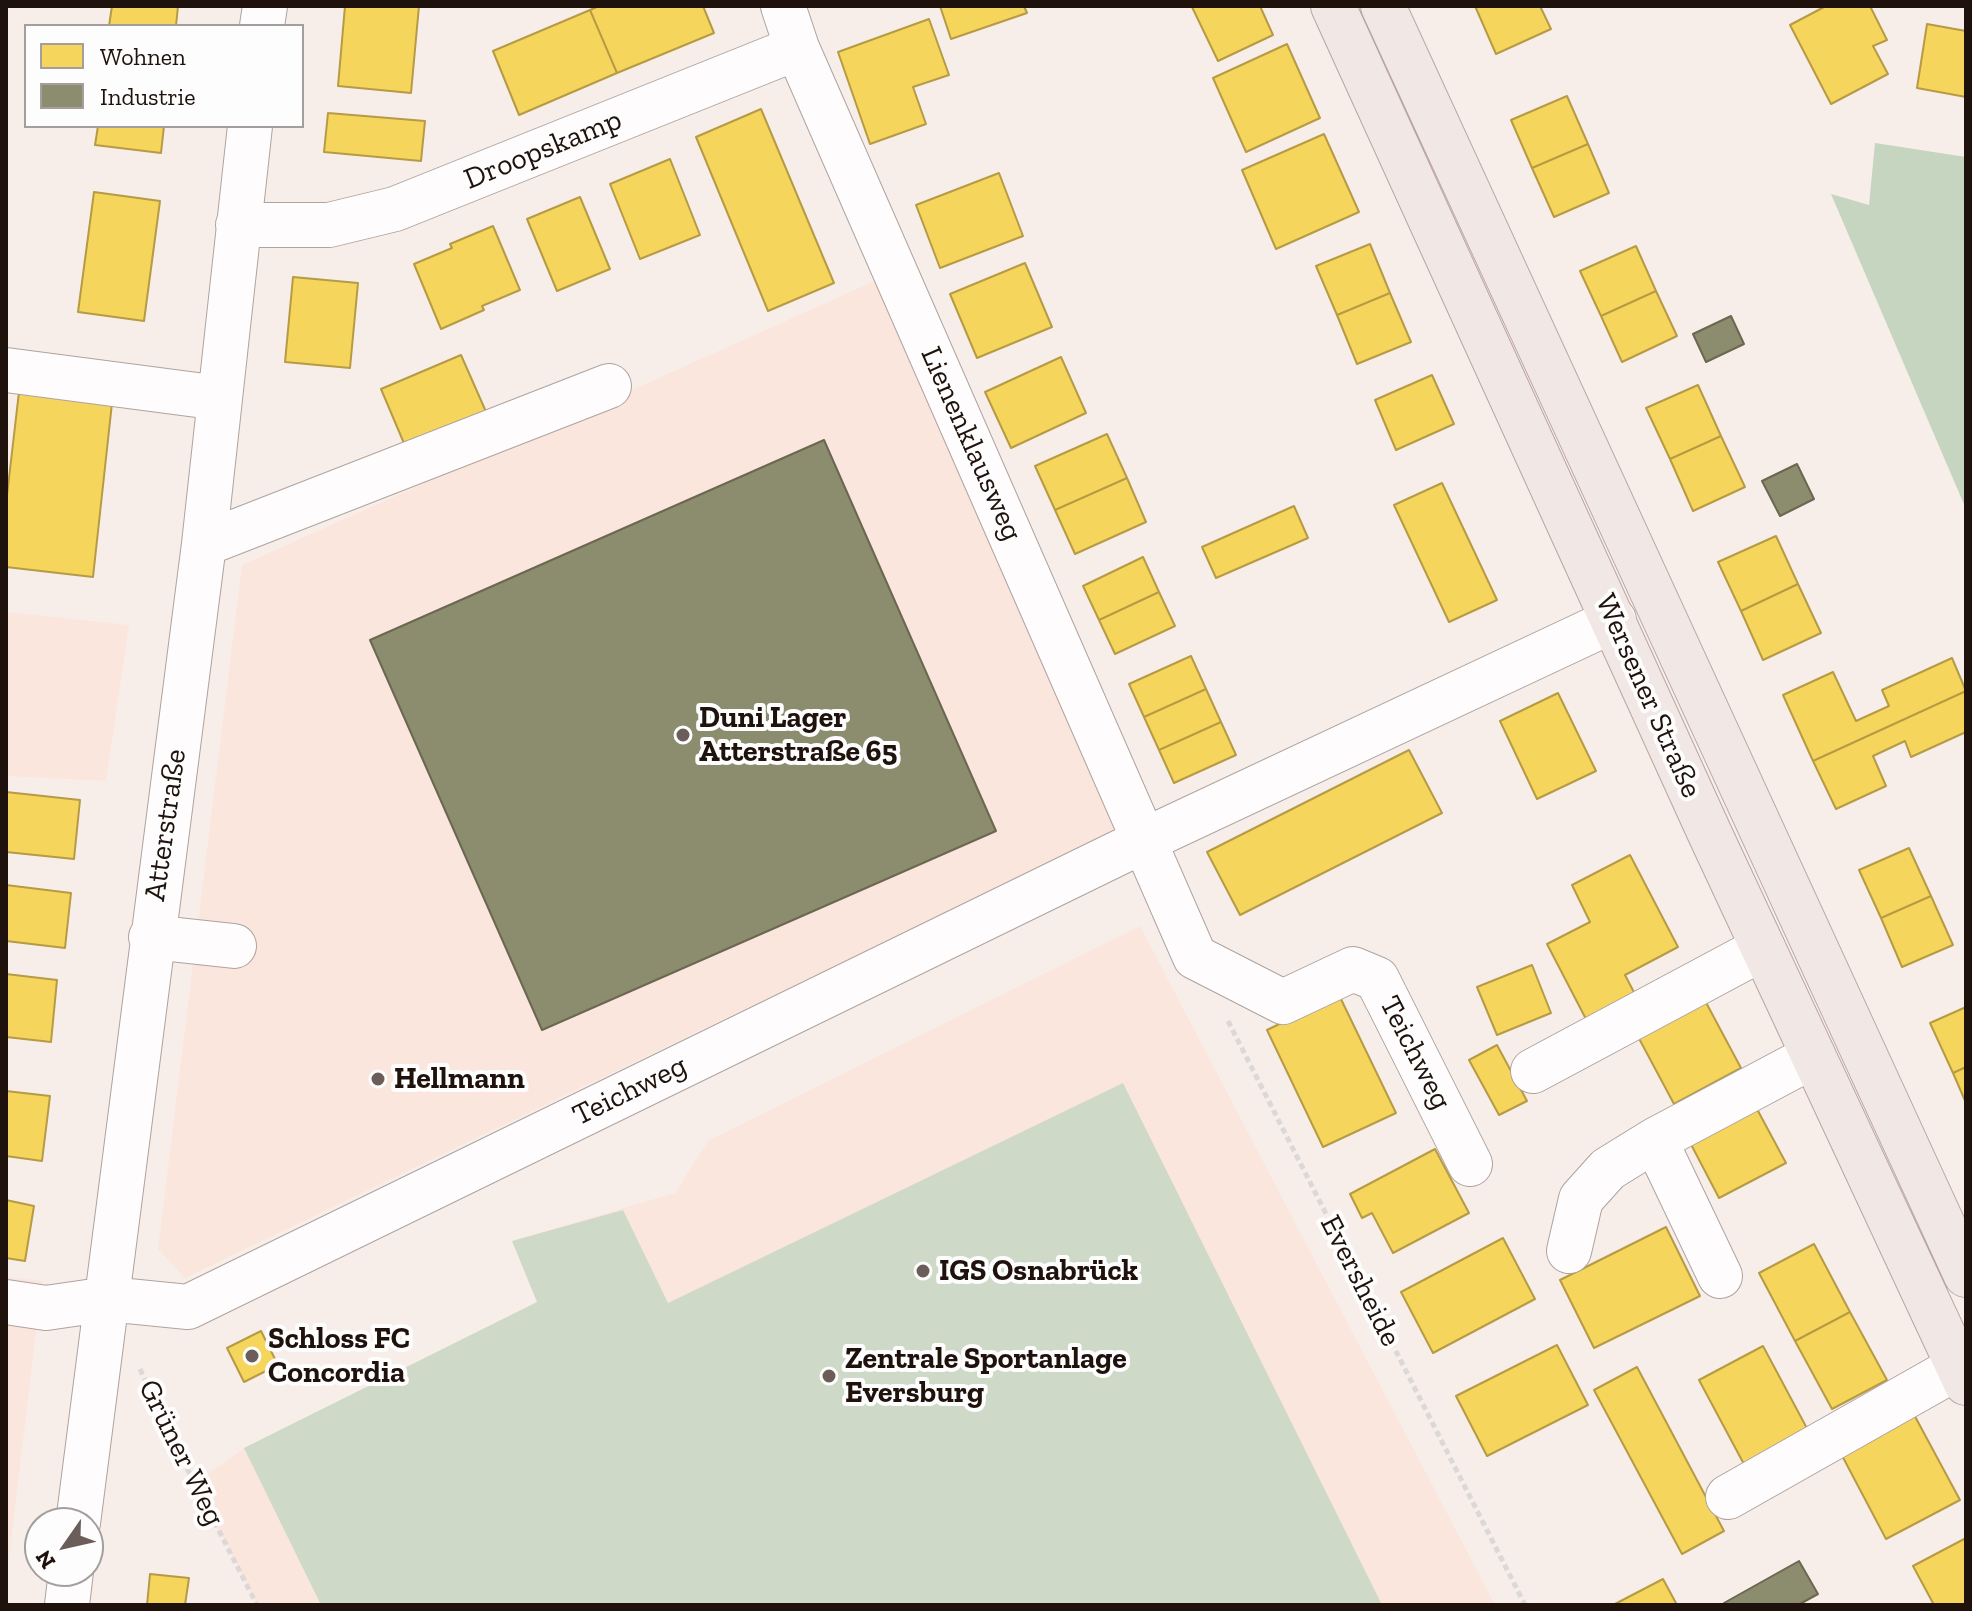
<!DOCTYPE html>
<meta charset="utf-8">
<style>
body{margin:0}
#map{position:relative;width:1972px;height:1611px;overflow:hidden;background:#f7eeea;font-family:"Zilla Slab",serif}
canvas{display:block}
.frame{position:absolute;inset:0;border:8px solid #1f110c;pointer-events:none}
.legend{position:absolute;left:24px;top:24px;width:280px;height:104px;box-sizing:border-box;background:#fdfdfd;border:2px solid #a49f9d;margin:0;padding:10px 14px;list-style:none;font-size:24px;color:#1f110c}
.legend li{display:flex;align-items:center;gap:16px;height:40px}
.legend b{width:40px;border:2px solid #a49f9d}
.north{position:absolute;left:24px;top:1507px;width:80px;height:80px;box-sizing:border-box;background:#fdfdfd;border:2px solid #a49f9d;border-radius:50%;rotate:236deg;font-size:22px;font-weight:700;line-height:32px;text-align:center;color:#1f110c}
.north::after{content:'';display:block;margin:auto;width:28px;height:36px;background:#6b5e5a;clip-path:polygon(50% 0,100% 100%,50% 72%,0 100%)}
</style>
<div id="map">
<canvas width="1972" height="1611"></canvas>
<div class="frame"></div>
<ul class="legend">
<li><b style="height:22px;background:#f6d55c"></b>Wohnen</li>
<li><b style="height:22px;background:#8c8c6e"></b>Industrie</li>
</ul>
<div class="north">N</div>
</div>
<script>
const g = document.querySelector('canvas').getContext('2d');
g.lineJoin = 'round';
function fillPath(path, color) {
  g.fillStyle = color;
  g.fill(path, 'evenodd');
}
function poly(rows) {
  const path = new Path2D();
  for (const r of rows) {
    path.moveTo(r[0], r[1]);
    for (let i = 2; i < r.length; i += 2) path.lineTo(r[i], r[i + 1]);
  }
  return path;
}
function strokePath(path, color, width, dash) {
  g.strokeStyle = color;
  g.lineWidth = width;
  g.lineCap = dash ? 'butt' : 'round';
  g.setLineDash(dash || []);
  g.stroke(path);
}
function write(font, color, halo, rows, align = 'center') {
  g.font = font + ' "Zilla Slab",serif';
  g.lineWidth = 8;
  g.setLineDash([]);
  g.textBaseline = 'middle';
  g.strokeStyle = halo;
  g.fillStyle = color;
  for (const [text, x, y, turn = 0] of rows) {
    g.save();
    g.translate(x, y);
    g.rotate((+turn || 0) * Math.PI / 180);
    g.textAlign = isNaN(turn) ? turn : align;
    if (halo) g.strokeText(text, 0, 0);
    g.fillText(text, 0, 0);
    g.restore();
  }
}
fillPath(poly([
 [877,280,1117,830,185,1278,158,1249,242,565],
 [6,612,129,625,106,781,6,776],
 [1140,926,1495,1605,257,1605,195,1483,244,1448,537,1302,512,1241,675,1193,708,1141],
 [6,1277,42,1281,6,1583]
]), '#fae6dd');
fillPath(poly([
 [1123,1083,1382,1605,321,1605,244,1448,537,1302,512,1241,623,1210,668,1303]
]), '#cedac7');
fillPath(poly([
 [1875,143,1966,157,1966,509,1831,194,1869,205]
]), '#c6d5bf');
const homes = poly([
 [112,6,178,6,176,26,109,26,112,6],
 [345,6,419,6,411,93,338,86,345,6],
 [599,6,703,6,714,33,617,73,590,10,599,6],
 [940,6,1024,6,1027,13,951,39,940,6],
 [1196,6,1260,6,1273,35,1218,61,1192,7,1196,6],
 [1475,6,1540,6,1551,29,1496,54,1475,6],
 [1826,6,1870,6,1887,40,1873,46,1888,74,1831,104,1790,25,1826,6],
 [590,10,617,73,519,115,493,51,590,10],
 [929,19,949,75,913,87,926,124,870,144,838,52,929,19],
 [1927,24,1966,31,1966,97,1917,88,1927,24],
 [1287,44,1320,118,1246,152,1213,78,1287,44],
 [1567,96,1588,144,1532,168,1511,120,1567,96],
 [761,109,834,283,768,311,696,137,761,109],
 [328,113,425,121,421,161,324,152,328,113],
 [98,126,164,126,161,153,95,145,98,126],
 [1324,134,1359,212,1276,249,1242,170,1324,134],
 [1588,144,1609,193,1554,217,1532,168,1588,144],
 [670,159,700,235,640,259,610,184,670,159],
 [999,173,1023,236,940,268,916,205,999,173],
 [94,192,160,201,144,321,78,312,94,192],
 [580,197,610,269,557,291,527,219,580,197],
 [493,226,520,290,482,306,484,310,441,329,414,264,452,248,450,244,493,226],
 [1370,244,1390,293,1337,315,1316,266,1370,244],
 [1636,246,1656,291,1601,316,1580,271,1636,246],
 [1025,263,1052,327,977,358,950,294,1025,263],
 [293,277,358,283,350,368,285,362,293,277],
 [1656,291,1677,336,1622,362,1601,316,1656,291],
 [1390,293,1411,342,1357,364,1337,315,1390,293],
 [461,355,487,414,406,448,381,389,461,355],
 [1061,357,1086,413,1011,448,985,392,1061,357],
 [1432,375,1454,424,1396,450,1375,400,1432,375],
 [20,383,113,394,93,577,6,567,6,504,20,383],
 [1698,385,1721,436,1670,459,1646,408,1698,385],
 [1107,434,1127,478,1055,510,1035,466,1107,434],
 [1721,436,1745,487,1693,511,1670,459,1721,436],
 [1127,478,1146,522,1075,554,1055,510,1127,478],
 [1442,483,1497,600,1449,622,1394,505,1442,483],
 [1294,506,1308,538,1216,578,1202,547,1294,506],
 [1776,536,1798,584,1741,611,1718,562,1776,536],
 [1143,557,1159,592,1099,620,1083,586,1143,557],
 [1798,584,1821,633,1763,660,1741,611,1798,584],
 [1159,592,1175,626,1115,654,1099,620,1159,592],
 [1191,656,1206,689,1144,717,1129,684,1191,656],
 [1952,658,1966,691,1813,761,1783,695,1833,672,1856,721,1889,706,1882,690,1952,658],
 [1206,689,1221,722,1159,750,1144,717,1206,689],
 [1966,691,1966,732,1911,757,1905,741,1873,756,1886,786,1836,809,1813,761,1966,691],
 [1558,693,1596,771,1537,799,1500,721,1558,693],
 [1221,722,1236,755,1174,783,1159,750,1221,722],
 [1409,750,1442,813,1240,915,1207,852,1409,750],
 [6,792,80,800,74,859,6,852,6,792],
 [1909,848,1931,896,1881,918,1859,870,1909,848],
 [1630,855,1678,947,1625,975,1637,998,1588,1023,1547,944,1590,922,1572,885,1630,855],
 [6,885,71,893,65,948,6,941,6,885],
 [1931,896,1953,945,1902,967,1881,918,1931,896],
 [1532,965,1551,1013,1497,1035,1477,987,1532,965],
 [6,974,57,980,51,1042,6,1037,6,974],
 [1339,995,1396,1113,1323,1147,1267,1030,1339,995],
 [1702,995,1741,1068,1674,1104,1635,1031,1702,995],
 [1966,1007,1966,1067,1953,1073,1930,1023,1966,1007],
 [1497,1045,1527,1101,1499,1115,1469,1060,1497,1045],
 [1966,1067,1966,1103,1953,1073,1966,1067],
 [6,1091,50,1096,42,1161,6,1156,6,1091],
 [1750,1096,1786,1163,1719,1198,1684,1131,1750,1096],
 [1435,1149,1469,1213,1393,1253,1372,1213,1362,1218,1350,1194,1435,1149],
 [6,1200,34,1206,25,1261,6,1258,6,1200],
 [1666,1227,1700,1296,1594,1348,1560,1280,1666,1227],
 [1503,1238,1535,1299,1433,1353,1401,1292,1503,1238],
 [1814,1244,1850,1312,1795,1341,1759,1273,1814,1244],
 [1850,1312,1887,1380,1832,1409,1795,1341,1850,1312],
 [261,1331,278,1365,244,1382,227,1348,261,1331],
 [1557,1345,1588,1405,1487,1456,1456,1396,1557,1345],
 [1763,1346,1810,1434,1746,1468,1699,1380,1763,1346],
 [1637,1367,1724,1531,1682,1554,1594,1390,1637,1367],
 [1911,1409,1960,1500,1886,1539,1838,1448,1911,1409],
 [1966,1538,1966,1605,1934,1605,1913,1566,1966,1538],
 [150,1574,189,1578,185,1605,147,1605,150,1574],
 [1663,1579,1677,1605,1613,1605,1663,1579]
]);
fillPath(homes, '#f6d55c');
strokePath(homes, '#b69a44', 2);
const industry = poly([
 [1731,316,1744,344,1706,362,1693,334,1731,316],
 [824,440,996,831,542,1030,370,640,824,440],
 [1797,464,1814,499,1780,516,1762,481,1797,464],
 [1799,1561,1818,1594,1798,1605,1725,1605,1724,1603,1799,1561]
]);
fillPath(industry, '#8c8c6e');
strokePath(industry, '#6b6751', 2);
const minor = poly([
 [262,26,265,6],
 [797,48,1195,957,1283,1002,1353,969,1377,979,1470,1164],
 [238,225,329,225,395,209,797,48,783,6],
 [6,370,220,398],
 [204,544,609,386],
 [151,937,234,946],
 [1533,1071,1763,948],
 [1655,1140,1720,1276],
 [1569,1251,1581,1199,1608,1169,1655,1140,1813,1056],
 [6,1302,46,1308,108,1299,188,1307,1145,840,1614,620],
 [1728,1497,1958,1367],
 [78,1523,204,544,250,126],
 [67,1605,71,1571]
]);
const major = poly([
 [1333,6,1710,834,1966,1383],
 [1383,6,1966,1275]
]);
strokePath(minor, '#aea39f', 46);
strokePath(major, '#b9a5a0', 46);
strokePath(poly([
 [1228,1021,1525,1605],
 [140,1369,176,1447,257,1605]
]), '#dbd8d7', 5, [6, 4]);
strokePath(minor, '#fefcfc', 44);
strokePath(major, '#f1e7e5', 44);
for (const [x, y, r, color] of [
 [683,735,8,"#6b5e5a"],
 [378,1079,8,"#6b5e5a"],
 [923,1271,8,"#6b5e5a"],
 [252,1356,8,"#6b5e5a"],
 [829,1376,8,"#6b5e5a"]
]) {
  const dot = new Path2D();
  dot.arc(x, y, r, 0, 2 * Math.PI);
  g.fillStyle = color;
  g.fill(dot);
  strokePath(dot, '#fdfdfd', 3);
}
write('30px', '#1f110c', '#fdfdfd', [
 ["Droopskamp",543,150,-22],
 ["Lienenklausweg",971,444,66],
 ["Wersener Straße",1648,696,66],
 ["Atterstraße",166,825,-82],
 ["Teichweg",1415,1053,63],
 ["Teichweg",630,1091,-26],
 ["Eversheide",1360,1281,63],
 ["Grüner Weg",181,1453,64]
]);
write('bold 30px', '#1f110c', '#fdfdfd', [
 ["Duni Lager",699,718],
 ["Atterstraße 65",699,752],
 ["Hellmann",394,1079],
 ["IGS Osnabrück",939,1271],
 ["Schloss FC",268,1339],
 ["Concordia",268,1373],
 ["Zentrale Sportanlage",845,1359],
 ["Eversburg",845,1393]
], 'left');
</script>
